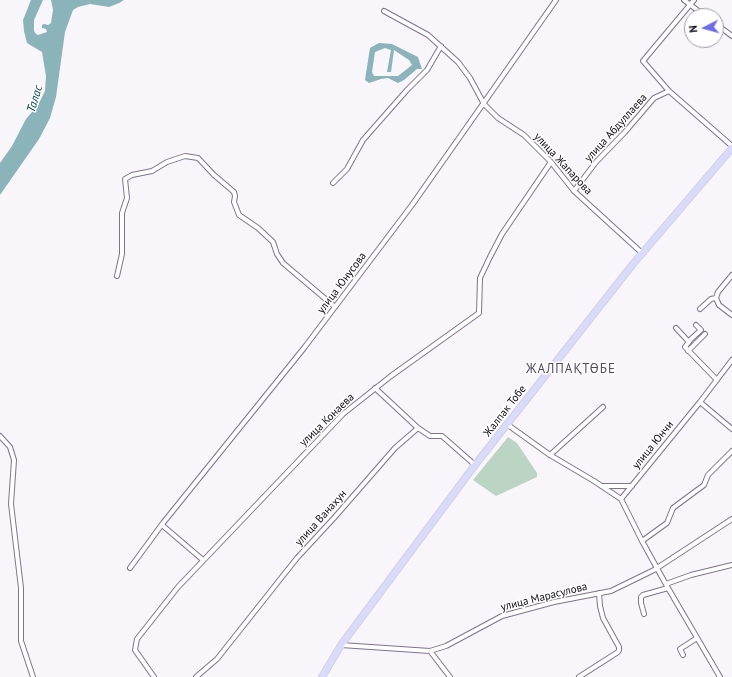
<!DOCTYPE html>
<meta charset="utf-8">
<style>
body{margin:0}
#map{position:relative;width:732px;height:677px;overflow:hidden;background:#f8f5fb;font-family:"PT Sans",sans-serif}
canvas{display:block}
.north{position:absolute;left:684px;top:8px;width:40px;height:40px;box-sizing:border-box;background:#fff;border:1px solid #9f9da1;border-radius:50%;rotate:264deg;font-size:11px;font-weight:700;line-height:16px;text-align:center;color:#100b15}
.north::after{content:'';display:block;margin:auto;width:14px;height:18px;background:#6c6de7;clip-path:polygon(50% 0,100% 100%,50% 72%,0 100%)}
</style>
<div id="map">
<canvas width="732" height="677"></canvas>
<div class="north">N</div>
</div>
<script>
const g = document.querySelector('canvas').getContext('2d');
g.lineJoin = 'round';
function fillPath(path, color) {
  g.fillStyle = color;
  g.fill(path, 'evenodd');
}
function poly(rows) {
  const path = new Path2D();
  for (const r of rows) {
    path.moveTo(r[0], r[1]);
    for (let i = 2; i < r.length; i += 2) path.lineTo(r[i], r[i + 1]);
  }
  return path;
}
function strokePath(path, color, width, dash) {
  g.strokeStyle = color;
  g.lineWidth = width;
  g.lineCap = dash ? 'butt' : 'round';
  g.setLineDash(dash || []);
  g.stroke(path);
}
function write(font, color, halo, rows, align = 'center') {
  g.font = font + ' "PT Sans",sans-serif';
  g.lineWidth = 3;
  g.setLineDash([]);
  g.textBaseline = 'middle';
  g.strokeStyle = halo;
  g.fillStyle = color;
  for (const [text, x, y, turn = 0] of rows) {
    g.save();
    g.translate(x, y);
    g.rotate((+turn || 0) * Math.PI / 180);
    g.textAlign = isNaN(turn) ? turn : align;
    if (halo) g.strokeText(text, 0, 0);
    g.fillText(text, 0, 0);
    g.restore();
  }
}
fillPath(poly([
 [508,437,517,443,537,473,537,477,496,496,473,480]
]), '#bcd4c4');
fillPath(poly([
 [31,0,43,0,34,20,34,31,36,34,38,35,47,32,46,29,42,28,42,25,44,24,48,25,51,23,53,10,51,0,124,0,119,3,109,7,90,4,78,7,73,10,65,32,56,97,50,118,39,139,0,195,0,163,12,146,26,119,38,105,45,91,46,76,42,52,27,43,24,31,23,20],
 [379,43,392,44,418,57,422,69,417,69,404,80,398,83,388,78,381,79,369,83,365,80,370,48],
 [385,48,391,50,387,72,391,72,394,50,409,60,412,65,398,76,374,76,372,72,375,52]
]), '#8bb3ba');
const street = poly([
 [684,0,705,16],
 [384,11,428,35,458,62,470,78,484,104,498,118,524,135,551,162,574,191,642,253],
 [716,24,732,36],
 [669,91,643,61,694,0],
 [333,183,347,169,363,140,407,90,427,70,441,46],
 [574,191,596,162,625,132,654,98,669,91,732,146],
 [732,275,718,292,716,298,719,305,732,315],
 [117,276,122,254,122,213,127,198,125,179,132,175,152,171,167,162,185,156,198,158,214,175,234,192,235,196,234,202,239,215,258,228,273,242,277,254,283,263,335,307],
 [700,309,711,299,716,298],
 [696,325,701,330,691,339,685,347,717,380],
 [676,328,689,342],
 [688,351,705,334],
 [375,388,418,428],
 [700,402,732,429],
 [508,425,550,455,594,481,621,499,642,541,668,588,720,677],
 [0,436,10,447,14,460,11,504,21,588,21,641,33,677],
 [550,455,603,407],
 [603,486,632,486],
 [621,499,700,402,732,360],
 [162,525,203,560],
 [642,541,667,523,673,508,704,485,708,475,732,451],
 [130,568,163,523,304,348,412,205,556,0],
 [666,584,691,575,732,565],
 [644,614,641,603,641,597,643,595,668,588],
 [341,645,430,651,446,646,502,616,554,602,611,591,654,570,732,519],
 [430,651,450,677],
 [683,655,680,649,697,638],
 [154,677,135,650,137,639,178,587,343,414,391,376,479,313,480,278,490,257,502,234,551,162],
 [196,677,217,659,297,558,334,518,395,448,418,428,430,436,442,436,475,465],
 [579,677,618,652,619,650,619,647,603,618,600,606,599,593]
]);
const primary = poly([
 [322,677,341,645,475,465,633,264,732,148]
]);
strokePath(street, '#80738e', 6);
strokePath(primary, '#d4d3d5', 8);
strokePath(street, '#fff', 4);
strokePath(primary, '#d8dbfd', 6);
write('11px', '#100b15', '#fff', [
 ["улица Абдуллаева",616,128,-48],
 ["улица Жапарова",563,164,47],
 ["улица Юнусова",342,283,-53],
 ["Жалпак Тобе",505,411,-52],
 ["улица Конаева",327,420,-44],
 ["улица Юнчи",653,445,-51],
 ["улица Ванахун",321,518,-48],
 ["улица Марасулова",544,597,-14]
]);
write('italic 12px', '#05444c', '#fff', [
 ["Талас",35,99,-73]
]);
g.letterSpacing = '1px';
write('13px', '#53465f', '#fff', [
 ["ЖАЛПАҚТӨБЕ",571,369]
]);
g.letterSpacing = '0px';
</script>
